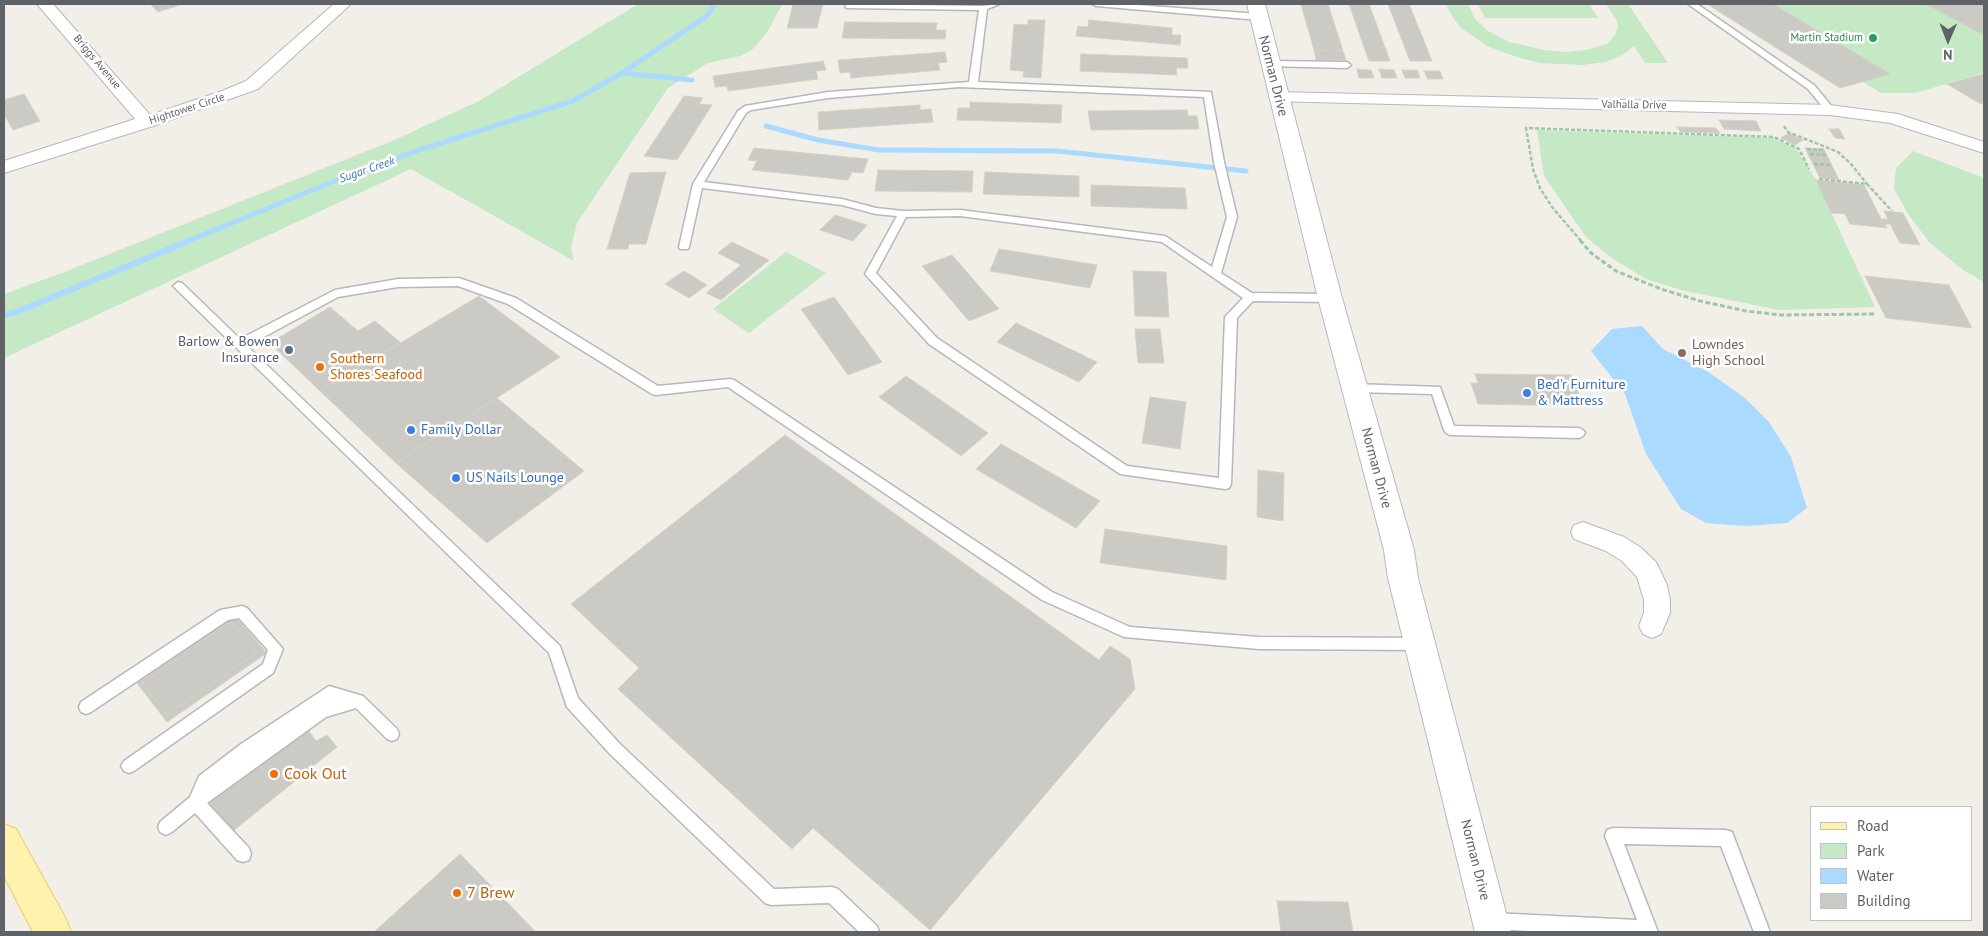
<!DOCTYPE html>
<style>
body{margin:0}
#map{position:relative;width:1988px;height:936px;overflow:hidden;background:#f1efe8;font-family:"PT Sans",sans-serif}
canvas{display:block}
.frame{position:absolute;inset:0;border:5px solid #5f6368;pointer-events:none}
.legend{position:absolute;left:1810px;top:806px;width:162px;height:115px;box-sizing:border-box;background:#fff;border:1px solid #bfc1c3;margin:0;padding:6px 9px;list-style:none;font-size:15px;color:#5f6368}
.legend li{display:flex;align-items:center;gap:10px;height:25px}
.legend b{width:25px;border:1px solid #bfc1c3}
.north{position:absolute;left:1923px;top:15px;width:50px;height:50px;-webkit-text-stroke:4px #fff;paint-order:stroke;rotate:181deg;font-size:14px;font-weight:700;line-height:20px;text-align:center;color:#5f6368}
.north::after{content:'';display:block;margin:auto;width:18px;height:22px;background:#5f6368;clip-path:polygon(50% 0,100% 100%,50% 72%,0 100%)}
</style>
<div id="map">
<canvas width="1988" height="936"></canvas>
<div class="frame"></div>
<ul class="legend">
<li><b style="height:6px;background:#fff2af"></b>Road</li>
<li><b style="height:14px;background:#c5e8c5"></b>Park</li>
<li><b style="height:14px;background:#aadaff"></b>Water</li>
<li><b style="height:14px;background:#cccac5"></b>Building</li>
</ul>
<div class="north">N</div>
</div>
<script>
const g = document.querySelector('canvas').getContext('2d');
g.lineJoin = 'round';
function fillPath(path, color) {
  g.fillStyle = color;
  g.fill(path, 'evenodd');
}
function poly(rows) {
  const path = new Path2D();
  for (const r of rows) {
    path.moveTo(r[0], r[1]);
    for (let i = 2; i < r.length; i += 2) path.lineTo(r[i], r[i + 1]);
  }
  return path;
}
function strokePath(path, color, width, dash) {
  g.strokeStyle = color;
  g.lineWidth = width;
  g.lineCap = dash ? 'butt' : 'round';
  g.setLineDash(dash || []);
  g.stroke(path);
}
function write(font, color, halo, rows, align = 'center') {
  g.font = font + ' "PT Sans",sans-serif';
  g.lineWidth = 5;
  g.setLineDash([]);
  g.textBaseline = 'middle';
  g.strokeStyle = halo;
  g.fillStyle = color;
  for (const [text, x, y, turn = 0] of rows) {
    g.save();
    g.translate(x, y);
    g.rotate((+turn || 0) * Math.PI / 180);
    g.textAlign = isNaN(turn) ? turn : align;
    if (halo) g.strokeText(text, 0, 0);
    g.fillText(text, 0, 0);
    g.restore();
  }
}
fillPath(poly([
 [638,4,782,4,768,31,753,49,740,56,708,63,668,88,577,223,571,248,574,261,411,169,4,358,4,294,62,273,392,141,479,101],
 [1446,4,1468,4,1475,19,1488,31,1509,42,1544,50,1566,52,1586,50,1607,44,1615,35,1618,27,1617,21,1606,4,1628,4,1668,63,1645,63,1634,46,1621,56,1606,62,1581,65,1540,63,1520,58,1489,47,1462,29,1453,18],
 [1478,4,1589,4,1598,18,1485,18],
 [1707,4,1984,4,1984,73,1915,93,1881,93,1863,82,1840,88],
 [1537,130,1773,138,1796,149,1816,180,1875,307,1779,310,1681,290,1646,279,1613,259,1586,237,1544,176],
 [1913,151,1984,178,1984,282,1963,270,1930,243,1908,214,1894,189,1896,168],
 [786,252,826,273,749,333,713,309]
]), '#c5e8c5');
fillPath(poly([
 [1642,326,1663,349,1707,371,1745,398,1769,422,1791,457,1807,508,1787,523,1745,526,1706,523,1681,509,1646,454,1625,394,1591,351,1612,329]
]), '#aadaff');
strokePath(poly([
 [622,73,692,80],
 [766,126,818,140,879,150,1057,151,1246,171],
 [188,241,337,180,422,149,573,101,622,73,707,16,714,4]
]), '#aadaff', 5);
strokePath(poly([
 [4,315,19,311,191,240]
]), '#aadaff', 6);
const building = poly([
 [150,4,178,4,180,5,158,12,150,4],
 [793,4,823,4,817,28,787,28,793,4],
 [1301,4,1328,4,1343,51,1314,50,1301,4],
 [1349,4,1369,4,1390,61,1369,61,1349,4],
 [1388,4,1409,4,1432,61,1410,61,1388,4],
 [1707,4,1773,4,1890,74,1840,88,1707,4],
 [1926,4,1984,4,1984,35,1926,4],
 [1028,20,1045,20,1041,78,1023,77,1024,71,1010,70,1014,24,1028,25,1028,20],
 [1089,20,1172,28,1172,35,1181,35,1180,45,1076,36,1078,26,1088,27,1089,20],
 [845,22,937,23,936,30,946,30,945,39,842,38,845,22],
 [1314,50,1343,51,1346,60,1316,60,1314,50],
 [945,52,947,62,938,63,940,70,851,78,850,72,840,73,838,60,945,52],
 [1081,54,1187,58,1188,68,1176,68,1177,75,1080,71,1081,54],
 [823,61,826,70,816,71,818,79,728,91,727,86,715,87,713,76,823,61],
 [1357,69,1371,70,1374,78,1359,78,1357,69],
 [1379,69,1394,70,1397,78,1382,78,1379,69],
 [1402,70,1417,70,1420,78,1405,78,1402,70],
 [1424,71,1440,71,1443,79,1428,79,1424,71],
 [1984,74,1984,104,1979,103,1947,84,1984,74],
 [24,94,40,121,13,130,4,114,4,100,24,94],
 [684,96,703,98,699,104,712,105,677,160,644,156,684,96],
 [970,102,1062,105,1061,123,957,120,958,108,970,108,970,102],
 [920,105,920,110,931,109,933,122,819,130,818,112,920,105],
 [1187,110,1188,116,1197,116,1199,129,1091,130,1088,111,1187,110],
 [1719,120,1756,121,1761,131,1724,129,1719,120],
 [1677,127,1716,128,1720,133,1681,132,1677,127],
 [1829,129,1839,129,1845,139,1835,138,1829,129],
 [1789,133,1803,140,1795,145,1781,138,1789,133],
 [754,148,868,159,863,173,852,172,848,180,752,170,757,161,748,160,754,148],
 [1805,148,1824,149,1839,180,1820,178,1805,148],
 [878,170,973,171,972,192,875,191,878,170],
 [666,172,646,244,629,244,628,249,607,249,630,173,666,172],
 [985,172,1079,176,1079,197,983,194,985,172],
 [1816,180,1864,185,1881,219,1888,219,1884,211,1903,213,1920,245,1900,243,1890,224,1885,224,1887,228,1850,224,1845,214,1831,213,1816,180],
 [1091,185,1185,188,1187,209,1091,206,1091,185],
 [835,215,867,225,853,241,820,230,835,215],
 [732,242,769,260,721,300,706,293,741,265,718,253,732,242],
 [999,249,1097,265,1090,288,990,271,999,249],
 [952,255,999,309,969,321,922,266,952,255],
 [684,271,707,285,689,298,665,284,684,271],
 [1133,271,1166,272,1169,317,1135,316,1133,271],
 [1865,276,1949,285,1972,328,1886,318,1865,276],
 [479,296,560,357,396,463,320,391,479,296],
 [834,297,882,362,848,375,801,309,834,297],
 [330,307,358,331,375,321,401,343,320,391,270,343,330,307],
 [1016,323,1097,362,1079,382,997,342,1016,323],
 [1135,329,1160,329,1164,363,1138,363,1135,329],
 [1475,374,1571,375,1584,406,1478,404,1471,383,1478,383,1475,374],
 [906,376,988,433,961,456,879,397,906,376],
 [1150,397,1186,402,1180,449,1142,443,1150,397],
 [497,398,584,471,487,543,396,463,497,398],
 [785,435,1099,660,1110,646,1130,659,1135,689,930,930,813,828,792,849,618,689,639,668,571,604,785,435],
 [1001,444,1100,501,1076,528,976,469,1001,444],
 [1258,470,1284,473,1283,521,1257,517,1258,470],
 [1105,529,1227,546,1226,580,1100,563,1105,529],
 [235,616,267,653,167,722,137,683,184,651,186,654,142,683,167,715,256,653,230,622,194,646,193,644,235,616],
 [230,622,256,653,167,715,142,683,186,654,182,649,192,643,194,646,230,622],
 [306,727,316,741,327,735,337,747,233,831,208,801,306,727],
 [460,854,536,932,374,932,460,854],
 [1277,901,1348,902,1353,932,1281,932,1277,901]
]);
fillPath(building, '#cccac5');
strokePath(building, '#d6d1c6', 1);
const lane = poly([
 [845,4,982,6,1000,4,987,9,978,82,1211,92,1224,162,1237,217,1221,273,1252,293,1330,294,1335,298,1330,302,1253,301,1237,318,1231,484,1229,488,1225,489,1120,474,929,344,865,274,897,216,876,214,842,205,702,188,689,247,688,249,680,249,679,247,693,184,738,111,745,106,828,92,969,82,979,10,849,8,846,8,845,4],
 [959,87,1204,97,1214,162,1227,217,1212,267,1165,236,960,210,903,211,876,208,842,199,704,182,746,113,751,110,828,98,959,87],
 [960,216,1162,242,1243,298,1225,317,1219,478,1127,466,937,338,876,273,906,217,960,216],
 [1092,4,1124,4,1259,14,1263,17,1259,20,1096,6,1092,4],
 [1688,4,1697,4,1814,85,1833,108,1833,112,1827,112,1808,89,1688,4],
 [1270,61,1347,62,1351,65,1347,68,1267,66,1267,62,1270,61],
 [459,278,516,298,658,386,730,379,734,380,1052,592,1130,627,1259,637,1419,638,1424,640,1426,644,1424,648,1419,650,1259,649,1124,637,1042,600,728,387,656,395,652,394,508,304,458,286,398,287,338,297,247,346,560,646,578,698,620,744,774,889,832,887,838,889,877,926,879,932,859,932,829,903,771,905,765,903,610,754,567,707,549,653,173,286,178,282,182,283,240,339,335,290,398,279,459,278],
 [1354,384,1440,387,1454,426,1579,428,1583,430,1585,433,1583,436,1579,438,1450,435,1446,433,1444,430,1432,394,1354,392,1348,388,1354,384],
 [242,606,247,608,283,649,273,673,134,771,129,773,124,771,121,766,124,761,263,664,268,650,239,618,228,620,91,712,86,714,81,712,79,707,81,702,220,610,242,606],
 [329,686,363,696,397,729,399,734,397,739,392,741,387,739,356,708,326,717,207,803,249,848,251,854,249,860,243,862,237,860,195,813,172,832,166,835,160,832,158,827,160,822,190,797,199,776,241,744,329,686],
 [1613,828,1726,830,1732,832,1770,932,1754,932,1721,846,1624,844,1658,932,1549,932,1492,929,1486,927,1484,921,1486,915,1492,913,1637,920,1605,836,1607,830,1613,828]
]);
const street = poly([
 [37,4,53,4,150,115,222,91,246,81,334,4,351,4,258,89,153,126,4,173,4,161,135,119,37,4],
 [1278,92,1830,105,1898,114,1984,142,1984,153,1890,123,1830,115,1272,101,1269,97,1272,93,1278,92],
 [1583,522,1624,537,1640,547,1656,562,1667,585,1670,600,1670,613,1661,634,1652,638,1643,634,1639,626,1644,613,1644,600,1637,577,1622,561,1606,551,1574,539,1571,532,1574,525,1583,522]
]);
const secondary = poly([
 [1247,4,1265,4,1342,298,1414,550,1418,578,1511,932,1475,932,1388,578,1384,550,1318,298,1247,4]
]);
const primary = poly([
 [4,824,16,829,66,919,71,932,33,932,4,876,4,824]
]);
strokePath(lane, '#b5b8bc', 3);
strokePath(street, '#b5b8bc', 2);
strokePath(secondary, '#b6babf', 2);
strokePath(primary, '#f2c960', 2);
strokePath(poly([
 [1784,126,1788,132,1838,152,1851,164,1867,184],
 [1807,149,1823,150],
 [1810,154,1826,155],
 [1814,164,1831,165],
 [1819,179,1867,184,1892,211],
 [1581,241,1552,207,1540,188,1533,169,1526,128,1774,137,1799,149,1809,169]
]), '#9cc7a9', 2.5, [4, 2]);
strokePath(poly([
 [1580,240,1591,253,1616,271,1661,289,1700,301,1746,311,1781,315,1875,314]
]), '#9cc7a9', 3, [5, 2.5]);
fillPath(lane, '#fff');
fillPath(street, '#fff');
fillPath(secondary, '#fff');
fillPath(primary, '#fff2af');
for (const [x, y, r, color] of [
 [1873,38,5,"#2e9e5b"],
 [289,350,5,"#5c6f8a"],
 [1682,353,5,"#8d6e63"],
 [320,367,5,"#e8710a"],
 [1527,393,5,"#3f7fe0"],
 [411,430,5,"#3f7fe0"],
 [456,478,5,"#3f7fe0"],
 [274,774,5,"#e8710a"],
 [457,893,5,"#e8710a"]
]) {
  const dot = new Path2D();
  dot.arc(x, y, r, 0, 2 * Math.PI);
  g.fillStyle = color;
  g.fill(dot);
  strokePath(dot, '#fff', 2);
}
write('11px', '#27864d', '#fff', [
 ["Martin Stadium",1863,38]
], 'right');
write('11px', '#5f6368', '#fff', [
 ["Briggs Avenue",97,62,50],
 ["Valhalla Drive",1634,105,1],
 ["Hightower Circle",187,109,-18]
]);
write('italic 12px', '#4174aa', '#fff', [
 ["Sugar Creek",367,170,-19]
]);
write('14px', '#5f6368', '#fff', [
 ["Norman Drive",1273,76,76],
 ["Norman Drive",1376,468,75],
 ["Norman Drive",1475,860,76]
]);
write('14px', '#4e5e75', '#fff', [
 ["Barlow & Bowen",279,342],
 ["Insurance",279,358]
], 'right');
write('14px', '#785e54', '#fff', [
 ["Lowndes",1692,345],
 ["High School",1692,361]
], 'left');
write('14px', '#c56008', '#fff', [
 ["Southern",330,359],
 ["Shores Seafood",330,375]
], 'left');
write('14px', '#366cbe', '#fff', [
 ["Bed'r Furniture",1537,385],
 ["& Mattress",1537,401],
 ["Family Dollar",421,430],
 ["US Nails Lounge",466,478]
], 'left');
write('16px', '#c56008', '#fff', [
 ["Cook Out",284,774],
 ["7 Brew",467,893]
], 'left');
</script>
